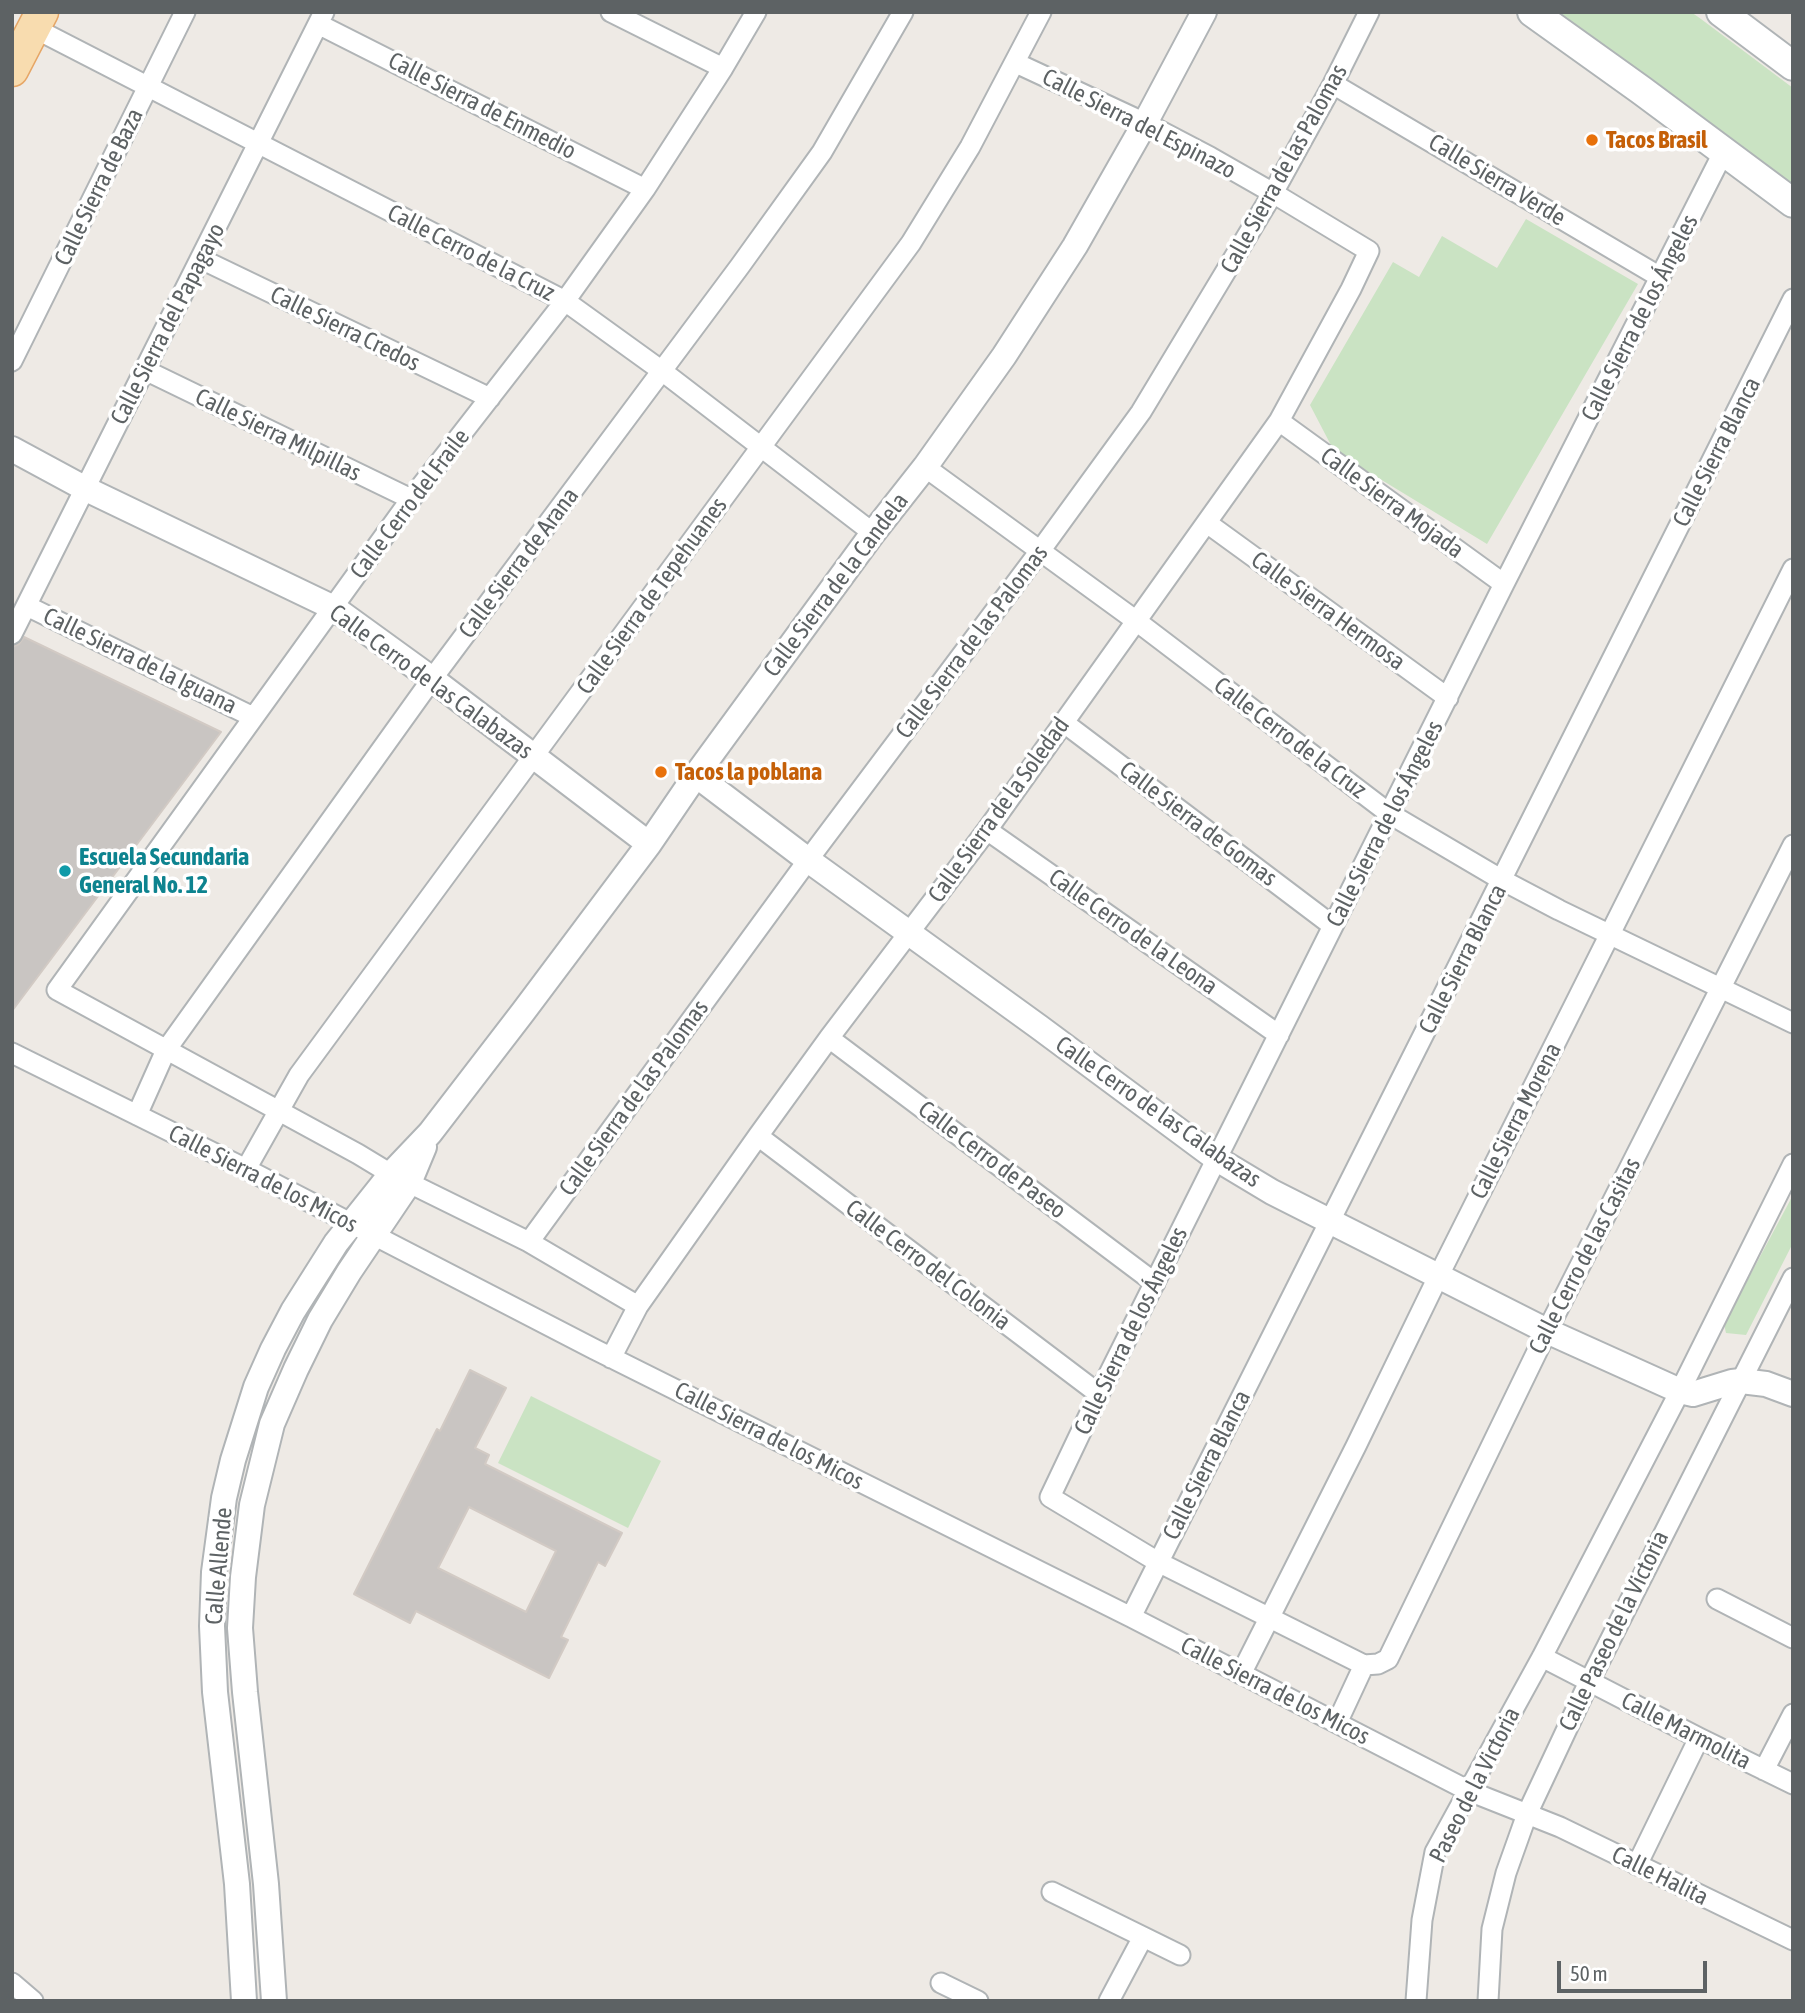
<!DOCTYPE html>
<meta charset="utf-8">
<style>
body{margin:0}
#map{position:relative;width:1805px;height:2013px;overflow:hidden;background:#eeeae5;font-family:"Asap Condensed",sans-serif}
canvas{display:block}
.frame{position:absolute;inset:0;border:14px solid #5d6264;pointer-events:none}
.scale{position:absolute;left:1557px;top:1961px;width:150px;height:32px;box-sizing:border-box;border:4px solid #5d6264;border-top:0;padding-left:9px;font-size:21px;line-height:24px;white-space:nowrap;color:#5d6264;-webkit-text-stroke:5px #fff;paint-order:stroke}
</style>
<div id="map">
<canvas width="1805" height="2013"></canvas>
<div class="frame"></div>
<div class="scale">50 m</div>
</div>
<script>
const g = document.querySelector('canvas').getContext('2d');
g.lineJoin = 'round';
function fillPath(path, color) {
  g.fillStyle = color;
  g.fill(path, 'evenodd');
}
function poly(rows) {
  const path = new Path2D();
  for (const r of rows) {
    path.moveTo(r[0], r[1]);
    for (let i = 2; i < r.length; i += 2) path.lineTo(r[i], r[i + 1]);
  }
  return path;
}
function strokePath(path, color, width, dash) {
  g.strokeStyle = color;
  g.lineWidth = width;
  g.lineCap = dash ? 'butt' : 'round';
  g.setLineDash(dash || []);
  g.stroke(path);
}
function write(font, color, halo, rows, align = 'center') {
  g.font = font + ' "Asap Condensed",sans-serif';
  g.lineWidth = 7;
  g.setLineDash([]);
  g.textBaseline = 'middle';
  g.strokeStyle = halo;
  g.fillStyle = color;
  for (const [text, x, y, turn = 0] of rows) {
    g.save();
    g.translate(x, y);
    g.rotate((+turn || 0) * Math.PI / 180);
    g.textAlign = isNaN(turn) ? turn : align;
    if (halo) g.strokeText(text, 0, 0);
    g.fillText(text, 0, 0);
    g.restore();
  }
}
fillPath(poly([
 [1551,12,1691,12,1701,19,1793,88,1793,191],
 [1526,219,1638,284,1487,544,1334,451,1310,405,1393,262,1419,277,1442,236,1497,268],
 [1793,1195,1793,1243,1746,1335,1726,1333,1724,1324],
 [531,1396,661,1461,628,1528,498,1463]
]), '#cae3c3');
const building = poly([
 [24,637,221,732,12,1011,12,647,19,644,24,637],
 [470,1370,506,1388,475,1448,489,1455,485,1464,622,1533,605,1566,598,1562,561,1637,568,1640,549,1678,416,1611,410,1623,354,1594,437,1429,440,1431,470,1370],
 [469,1507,556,1551,526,1612,438,1568,469,1507]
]);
fillPath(building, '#c9c5c2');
strokePath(building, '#d2cac4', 2);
const minor = poly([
 [611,12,723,68],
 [318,24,645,189],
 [34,28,565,301,662,371,873,533],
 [1333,84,1660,277],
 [1723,153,1504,584,1099,1394,1050,1497,1158,1562,1364,1665,1378,1664,1388,1659,1547,1331,1793,845],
 [201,259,490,398],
 [12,361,185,12],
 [145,370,411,499],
 [1279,421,1504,584],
 [925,467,1135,620,1390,814,1502,880,1559,910,1793,1023],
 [1207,523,1448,698],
 [27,606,253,717],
 [12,634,324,12],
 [1063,722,1333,926],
 [987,830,1279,1035],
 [829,1038,1155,1283],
 [12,1053,246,1169,594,1349,1131,1617,1469,1791,1560,1827,1793,1940],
 [137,1115,166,1050,432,679,740,266,822,152,903,12],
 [758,1136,1099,1394],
 [246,1169,299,1075,911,243,970,147,1041,12],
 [529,1242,808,860,1040,551,1141,412,1273,193,1333,84,1369,12],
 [638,1306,529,1242,391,1174,358,1154,57,990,411,499,565,301,645,189,723,68,756,12],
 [611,1358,638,1306,758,1136,829,1038,987,830,1279,421,1351,289,1369,251,1273,193,1210,157,1145,123,1016,63],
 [1717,1599,1793,1638],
 [1131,1617,1793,299],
 [1542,1657,1699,1738,1793,1784],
 [1241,1674,1356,1446,1438,1277,1793,569],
 [1337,1723,1364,1665],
 [1764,1770,1793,1714],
 [1637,1865,1699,1738],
 [1052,1892,1180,1955],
 [12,1983,33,2001],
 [941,1983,978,2001],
 [1109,2001,1143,1937],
 [1416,2001,1422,1920,1435,1852,1542,1657,1680,1391,1793,1164],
 [1488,2001,1492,1929,1506,1873,1527,1814,1589,1682,1793,1278]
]);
const tertiary = poly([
 [12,449,86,489,334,608,432,679,649,844],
 [696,775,808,860,1039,1027,1217,1159,1272,1192,1547,1331,1680,1391,1693,1394,1732,1382,1741,1381,1766,1384,1793,1394],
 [244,2001,237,1884,215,1692,212,1626,214,1572,224,1498,233,1460,256,1387,273,1349,293,1311,336,1243,391,1174,430,1133,523,1012,649,844,696,775,873,533,925,467,1004,356,1075,246,1145,123,1204,12],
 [274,2001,266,1884,245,1692,240,1628,243,1577,252,1505,272,1424,296,1369,320,1320,349,1272,409,1183,424,1147]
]);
const secondary = poly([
 [1532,12,1641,90,1793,203],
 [1721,12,1793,66]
]);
const primary = poly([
 [12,70,42,12]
]);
strokePath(minor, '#b0b4b6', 23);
strokePath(tertiary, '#b0b4b6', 28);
strokePath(secondary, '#afb4b6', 32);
strokePath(primary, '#e6a666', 35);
strokePath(minor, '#fff', 19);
strokePath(tertiary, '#fff', 24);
strokePath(secondary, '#fff', 28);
strokePath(primary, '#f8dcaf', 32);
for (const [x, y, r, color] of [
 [1592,140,7,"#e8710a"],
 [661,772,7,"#e8710a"],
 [65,871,7,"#0f9aa8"]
]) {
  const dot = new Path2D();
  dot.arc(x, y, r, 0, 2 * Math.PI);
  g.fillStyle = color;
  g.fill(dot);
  strokePath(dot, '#fff', 2.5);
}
write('24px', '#5d6264', '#fff', [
 ["Calle Sierra de Enmedio",482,106,27],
 ["Calle Sierra del Espinazo",1139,124,27],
 ["Calle Sierra de las Palomas",1284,169,-61],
 ["Calle Sierra Verde",1497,180,31],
 ["Calle Sierra de Baza",99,187,-64],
 ["Calle Cerro de la Cruz",471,253,27],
 ["Calle Sierra de los Ángeles",1640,318,-63],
 ["Calle Sierra del Papagayo",168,324,-63],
 ["Calle Sierra Credos",345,329,26],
 ["Calle Sierra Milpillas",278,435,26],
 ["Calle Sierra Blanca",1717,452,-63],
 ["Calle Sierra Mojada",1392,503,36],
 ["Calle Cerro del Fraile",410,504,-53],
 ["Calle Sierra de Arana",519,563,-53],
 ["Calle Sierra de la Candela",836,585,-53],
 ["Calle Sierra de Tepehuanes",652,596,-54],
 ["Calle Sierra Hermosa",1328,611,36],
 ["Calle Sierra de las Palomas",972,642,-53],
 ["Calle Sierra de la Iguana",140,661,26],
 ["Calle Cerro de las Calabazas",431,682,36],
 ["Calle Cerro de la Cruz",1290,738,37],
 ["Calle Sierra de la Soledad",999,810,-54],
 ["Calle Sierra de Gomas",1198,824,37],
 ["Calle Sierra de los Ángeles",1385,824,-63],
 ["Calle Cerro de la Leona",1133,932,35],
 ["Calle Sierra Blanca",1463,959,-63],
 ["Calle Sierra de las Palomas",634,1098,-54],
 ["Calle Cerro de las Calabazas",1158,1112,35],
 ["Calle Sierra Morena",1516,1121,-63],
 ["Calle Cerro de Paseo",992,1160,37],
 ["Calle Sierra de los Micos",263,1179,27],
 ["Calle Cerro de las Casitas",1585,1256,-63],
 ["Calle Cerro del Colonia",928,1265,37],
 ["Calle Sierra de los Ángeles",1131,1331,-64],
 ["Calle Sierra de los Micos",769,1436,27],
 ["Calle Sierra Blanca",1207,1465,-63],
 ["Calle Allende",219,1566,-85],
 ["Calle Paseo de la Victoria",1614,1631,-64],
 ["Calle Sierra de los Micos",1275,1691,27],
 ["Calle Marmolita",1686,1731,27],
 ["Paseo de la Victoria",1475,1785,-63],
 ["Calle Halita",1660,1876,26]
]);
write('bold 24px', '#c56008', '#fff', [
 ["Tacos Brasil",1606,140],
 ["Tacos la poblana",675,772]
], 'left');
write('bold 24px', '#0d838f', '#fff', [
 ["Escuela Secundaria",79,857],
 ["General No. 12",79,885]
], 'left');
</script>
